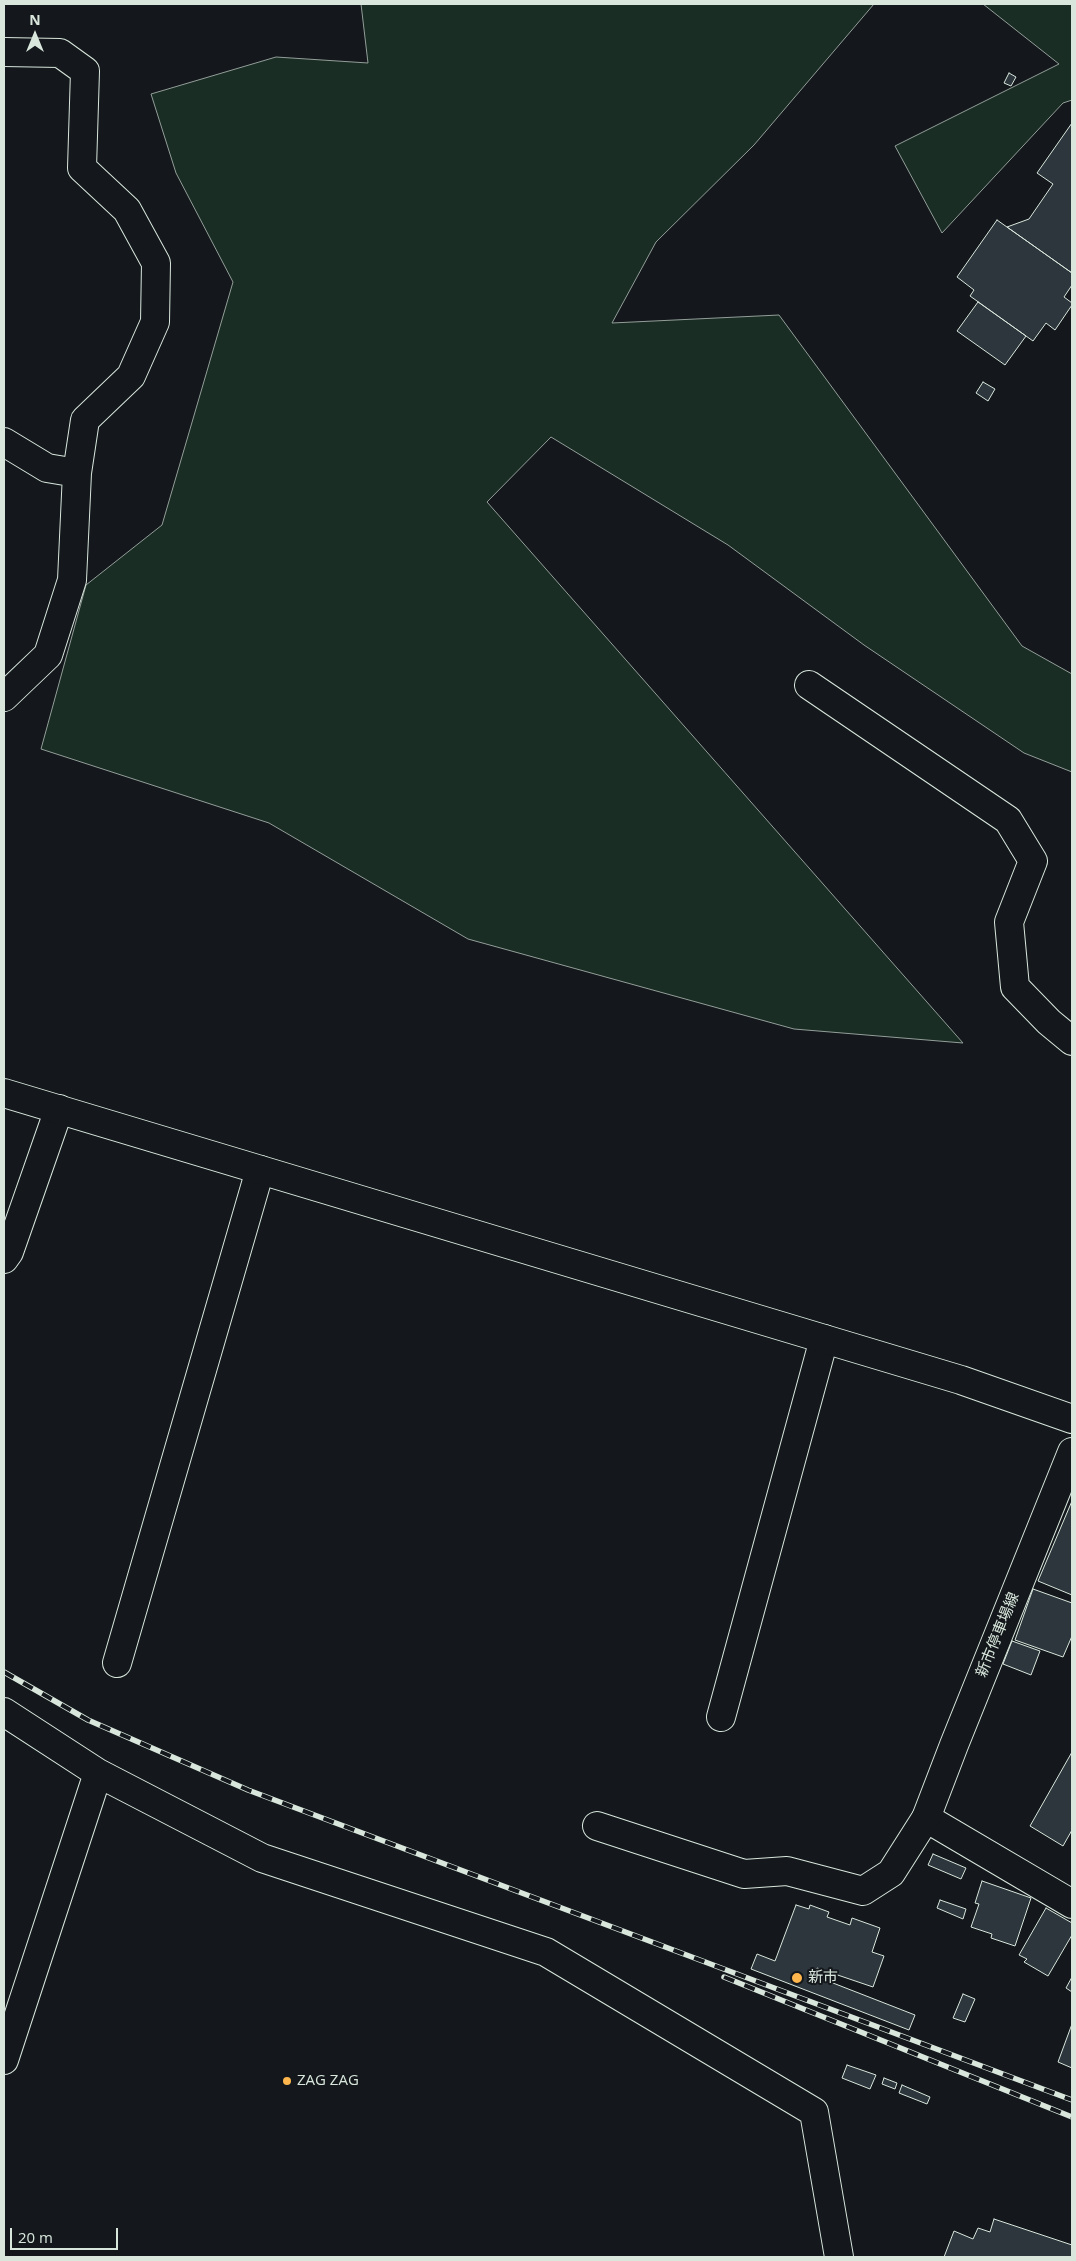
<!DOCTYPE html>
<meta charset="utf-8">
<style>
body{margin:0}
#map{position:relative;width:1076px;height:2261px;overflow:hidden;background:#14181c;font-family:"Open Sans",sans-serif}
canvas{display:block}
.frame{position:absolute;inset:0;border:5px solid #d8e6dc;pointer-events:none}
.north{position:absolute;left:10px;top:10px;width:50px;height:50px;-webkit-text-stroke:4px #14181c;paint-order:stroke;rotate:0deg;font-size:14px;font-weight:700;line-height:20px;text-align:center;color:#d8e6dc}
.north::after{content:'';display:block;margin:auto;width:18px;height:22px;background:#d8e6dc;clip-path:polygon(50% 0,100% 100%,50% 72%,0 100%)}
.scale{position:absolute;left:10px;top:2228px;width:108px;height:22px;box-sizing:border-box;border:2px solid #d8e6dc;border-top:0;padding-left:6px;font-size:15px;line-height:18px;white-space:nowrap;color:#d8e6dc;-webkit-text-stroke:4px #14181c;paint-order:stroke}
</style>
<div id="map">
<canvas width="1076" height="2261"></canvas>
<div class="frame"></div>
<div class="north">N</div>
<div class="scale">20 m</div>
</div>
<script>
const g = document.querySelector('canvas').getContext('2d');
g.lineJoin = 'round';
function fillPath(path, color) {
  g.fillStyle = color;
  g.fill(path, 'evenodd');
}
function poly(rows) {
  const path = new Path2D();
  for (const r of rows) {
    path.moveTo(r[0], r[1]);
    for (let i = 2; i < r.length; i += 2) path.lineTo(r[i], r[i + 1]);
  }
  return path;
}
function strokePath(path, color, width, dash) {
  g.strokeStyle = color;
  g.lineWidth = width;
  g.lineCap = dash ? 'butt' : 'round';
  g.setLineDash(dash || []);
  g.stroke(path);
}
function write(font, color, halo, rows, align = 'center') {
  g.font = font + ' "Open Sans","Noto Sans JP",sans-serif';
  g.lineWidth = 4;
  g.setLineDash([]);
  g.textBaseline = 'middle';
  g.strokeStyle = halo;
  g.fillStyle = color;
  for (const [text, x, y, turn = 0] of rows) {
    g.save();
    g.translate(x, y);
    g.rotate((+turn || 0) * Math.PI / 180);
    g.textAlign = isNaN(turn) ? turn : align;
    if (halo) g.strokeText(text, 0, 0);
    g.fillText(text, 0, 0);
    g.restore();
  }
}
const green = poly([
 [361,4,874,4,754,145,656,242,612,323,779,315,1022,646,1072,674,1072,772,1024,753,864,645,728,545,551,437,487,502,963,1043,794,1029,468,939,269,823,41,749,86,585,162,525,233,282,176,173,151,94,276,57,368,63,361,4],
 [983,4,1072,4,1072,100,1063,103,942,233,895,146,1059,64,983,4]
]);
fillPath(green, '#1a2d24');
strokePath(green, '#939e99', 1);
const building = poly([
 [1009,73,1016,77,1011,86,1004,83,1009,73],
 [1072,123,1072,273,1007,227,1029,219,1053,184,1037,173,1072,123],
 [997,220,1072,273,1072,285,1064,297,1072,303,1072,305,1055,330,1046,323,1033,341,970,296,974,290,957,277,997,220],
 [978,302,1026,336,1005,365,957,331,978,302],
 [983,382,995,389,988,401,976,393,983,382],
 [1072,1501,1072,1595,1038,1581,1072,1501],
 [1033,1589,1072,1603,1072,1636,1063,1657,1015,1640,1033,1589],
 [1012,1641,1040,1651,1031,1675,1003,1664,1012,1641],
 [1072,1752,1072,1830,1063,1846,1030,1826,1072,1752],
 [933,1854,966,1868,961,1879,928,1865,933,1854],
 [982,1881,1031,1898,1015,1946,991,1938,992,1934,971,1927,979,1904,975,1903,982,1881],
 [940,1900,966,1909,963,1919,937,1908,940,1900],
 [796,1905,809,1909,810,1905,829,1912,827,1917,850,1925,852,1918,880,1928,872,1952,884,1956,873,1987,817,1968,815,1976,915,2015,909,2030,751,1969,757,1954,775,1961,796,1905],
 [1046,1908,1072,1923,1072,1935,1048,1976,1024,1962,1027,1959,1019,1955,1046,1908],
 [1072,1977,1072,1992,1066,1988,1072,1977],
 [963,1994,975,1999,965,2022,953,2018,963,1994],
 [1072,2024,1072,2068,1058,2062,1072,2024],
 [847,2065,876,2075,870,2089,842,2078,847,2065],
 [884,2078,897,2083,895,2089,882,2084,884,2078],
 [902,2085,930,2097,927,2104,899,2093,902,2085],
 [994,2219,1072,2245,1072,2257,944,2257,954,2231,973,2239,978,2228,990,2232,994,2219]
]);
fillPath(building, '#2c363c');
strokePath(building, '#d8e6dc', 1);
const minor = poly([
 [4,52,60,53,85,71,82,168,127,210,156,263,155,322,131,376,85,420,77,473,72,580,48,655,4,697],
 [4,442,47,468,77,473],
 [809,685,1008,820,1033,861,1009,922,1015,987,1049,1022,1072,1041],
 [4,1259,9,1252,59,1109],
 [117,1663,260,1170],
 [4,1712,98,1773,262,1858,546,1952,814,2112,839,2257],
 [721,1717,824,1339],
 [597,1826,744,1874,787,1871,863,1891,891,1873,926,1818,1072,1904],
 [4,2060,98,1773]
]);
const tertiary = poly([
 [4,1093,961,1380,1072,1419]
]);
const secondary = poly([
 [926,1818,954,1745,1072,1452]
]);
strokePath(minor, '#d8e6dc', 30);
strokePath(tertiary, '#d8e6dc', 30);
strokePath(secondary, '#d8e6dc', 30);
strokePath(minor, '#14181c', 28);
strokePath(tertiary, '#14181c', 28);
strokePath(secondary, '#14181c', 28);
const rail = poly([
 [4,1672,88,1720,248,1790,1072,2100],
 [724,1977,1072,2117]
]);
strokePath(rail, '#d8e6dc', 5.5);
strokePath(rail, '#14181c', 4, [11]);
for (const [x, y, r, color] of [
 [797,1978,6,"#ffb74d"],
 [287,2081,5,"#ffb74d"]
]) {
  const dot = new Path2D();
  dot.arc(x, y, r, 0, 2 * Math.PI);
  g.fillStyle = color;
  g.fill(dot);
  strokePath(dot, '#14181c', 2);
}
write('15px', '#d8e6dc', '#14181c', [
 ["新市停車場線",998,1635,-68]
]);
write('15px', '#d8e6dc', '#14181c', [
 ["新市",808,1978],
 ["ZAG ZAG",297,2081]
], 'left');
</script>
